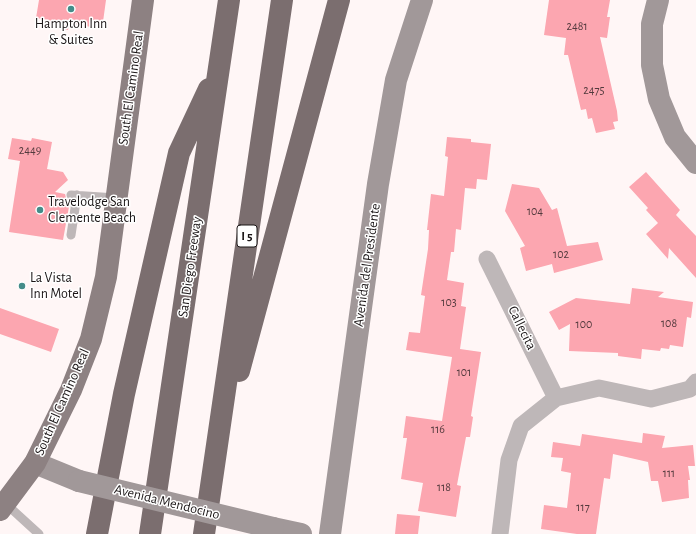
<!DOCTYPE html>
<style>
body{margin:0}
canvas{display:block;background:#fff6f6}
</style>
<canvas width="696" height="534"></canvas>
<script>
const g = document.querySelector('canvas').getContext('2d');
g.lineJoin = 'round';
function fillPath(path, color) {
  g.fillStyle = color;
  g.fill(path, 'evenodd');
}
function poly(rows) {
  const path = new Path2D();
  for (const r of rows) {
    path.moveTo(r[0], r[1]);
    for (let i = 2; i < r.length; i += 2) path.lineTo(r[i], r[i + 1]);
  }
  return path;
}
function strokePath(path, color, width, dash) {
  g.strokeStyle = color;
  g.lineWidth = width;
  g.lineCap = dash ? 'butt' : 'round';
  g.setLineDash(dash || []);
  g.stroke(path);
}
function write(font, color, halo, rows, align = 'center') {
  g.font = font + ' "Alegreya Sans",sans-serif';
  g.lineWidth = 3;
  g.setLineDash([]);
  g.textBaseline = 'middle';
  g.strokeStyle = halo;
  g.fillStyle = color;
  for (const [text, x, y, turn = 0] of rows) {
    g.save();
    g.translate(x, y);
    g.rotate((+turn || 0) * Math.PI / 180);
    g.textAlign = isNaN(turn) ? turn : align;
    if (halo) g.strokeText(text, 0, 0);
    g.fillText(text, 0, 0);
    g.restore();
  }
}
fillPath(poly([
 [39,0,106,0,102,29,69,23,68,30,48,27,49,20,36,18],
 [549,0,610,0,607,17,610,17,607,38,600,37,617,111,618,121,613,122,615,129,596,133,592,118,588,119,586,109,581,110,568,55,564,55,566,38,544,35],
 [447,137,471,139,471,142,491,144,487,180,477,179,476,189,465,188,461,230,456,229,454,252,451,252,447,280,464,283,461,306,466,307,460,349,481,352,471,416,473,417,470,437,466,437,457,485,461,486,456,517,418,511,423,483,401,479,407,438,403,438,406,416,442,421,452,357,406,350,409,332,420,333,425,296,421,295,428,249,429,230,427,230,431,194,444,196,448,157,445,156],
 [12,138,31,141,32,138,52,142,47,169,63,172,68,180,55,192,65,194,66,198,70,201,63,240,9,232,20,161,8,159],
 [646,172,680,210,676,215,696,236,696,278,669,248,668,259,646,234,658,223,646,210,648,208,629,187],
 [512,184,539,188,552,210,557,208,567,246,598,242,603,260,554,273,552,264,526,271,520,248,525,246,505,211],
 [632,288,664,292,658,297,693,302,691,318,687,317,683,347,670,345,669,349,661,348,660,351,642,349,641,359,618,356,618,353,569,351,570,324,559,330,549,312,576,298,630,304],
 [0,308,59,329,51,352,0,334],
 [643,433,665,436,662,448,693,445,695,466,688,466,690,480,688,480,689,498,662,502,658,481,651,481,648,462,613,454,610,479,604,478,596,534,577,534,541,529,544,505,567,508,571,473,561,471,563,458,551,457,553,442,580,446,582,434,642,443],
 [397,514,420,516,418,534,395,534]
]), '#fca6b0');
strokePath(poly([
 [71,195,116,198],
 [71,235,77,195],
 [5,503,39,534]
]), '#beb7b8', 9);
strokePath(poly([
 [487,259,556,398],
 [500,534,509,460,521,426,556,398,599,388,651,399,690,389,696,382]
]), '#beb7b8', 17);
strokePath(poly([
 [658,0,652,24,652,65,659,99,675,137,696,163],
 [35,463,79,481],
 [273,528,301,534],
 [330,534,378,184,396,80,422,0]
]), '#a19899', 22);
strokePath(poly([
 [0,510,35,463,71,390,91,339,106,277,143,0]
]), '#8d8182', 22);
strokePath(poly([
 [239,371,339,0],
 [97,534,124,394,179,153,209,89],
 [150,534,229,0],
 [204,534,282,0]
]), '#7b6e6f', 22);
strokePath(poly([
 [79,481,273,528]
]), '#a19899', 22);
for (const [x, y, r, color] of [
 [71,9,4,"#448c89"],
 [40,210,4,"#448c89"],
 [22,286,4,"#448c89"]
]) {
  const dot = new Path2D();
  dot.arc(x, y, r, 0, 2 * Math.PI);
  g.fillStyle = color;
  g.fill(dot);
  strokePath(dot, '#fff', 1.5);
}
write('12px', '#533a3d', null, [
 ["2481",577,26],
 ["2475",594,90],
 ["2449",30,150],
 ["104",535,211],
 ["102",561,254],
 ["103",449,302],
 ["108",669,323],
 ["100",584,324],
 ["101",464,372],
 ["116",438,429],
 ["111",669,473],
 ["118",444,487],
 ["117",583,507]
]);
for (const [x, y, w] of [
 [247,236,20]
]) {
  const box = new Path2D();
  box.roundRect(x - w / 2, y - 11, w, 22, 3);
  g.fillStyle = '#fff';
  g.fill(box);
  strokePath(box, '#1b1617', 1);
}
write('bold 13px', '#1b1617', null, [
 ["I 5",247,236]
]);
write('14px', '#1b1617', '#fff', [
 ["Hampton Inn",71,24,"center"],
 ["& Suites",71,40,"center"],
 ["Travelodge San",48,202],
 ["Clemente Beach",48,218],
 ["La Vista",30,278],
 ["Inn Motel",30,294]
], 'left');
write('14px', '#1b1617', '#fff', [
 ["South El Camino Real",131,88,-82],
 ["Avenida del Presidente",367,265,-82],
 ["San Diego Freeway",190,267,-82],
 ["Callecita",522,328,64],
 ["South El Camino Real",62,402,-66],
 ["Avenida Mendocino",167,502,14]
]);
</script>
